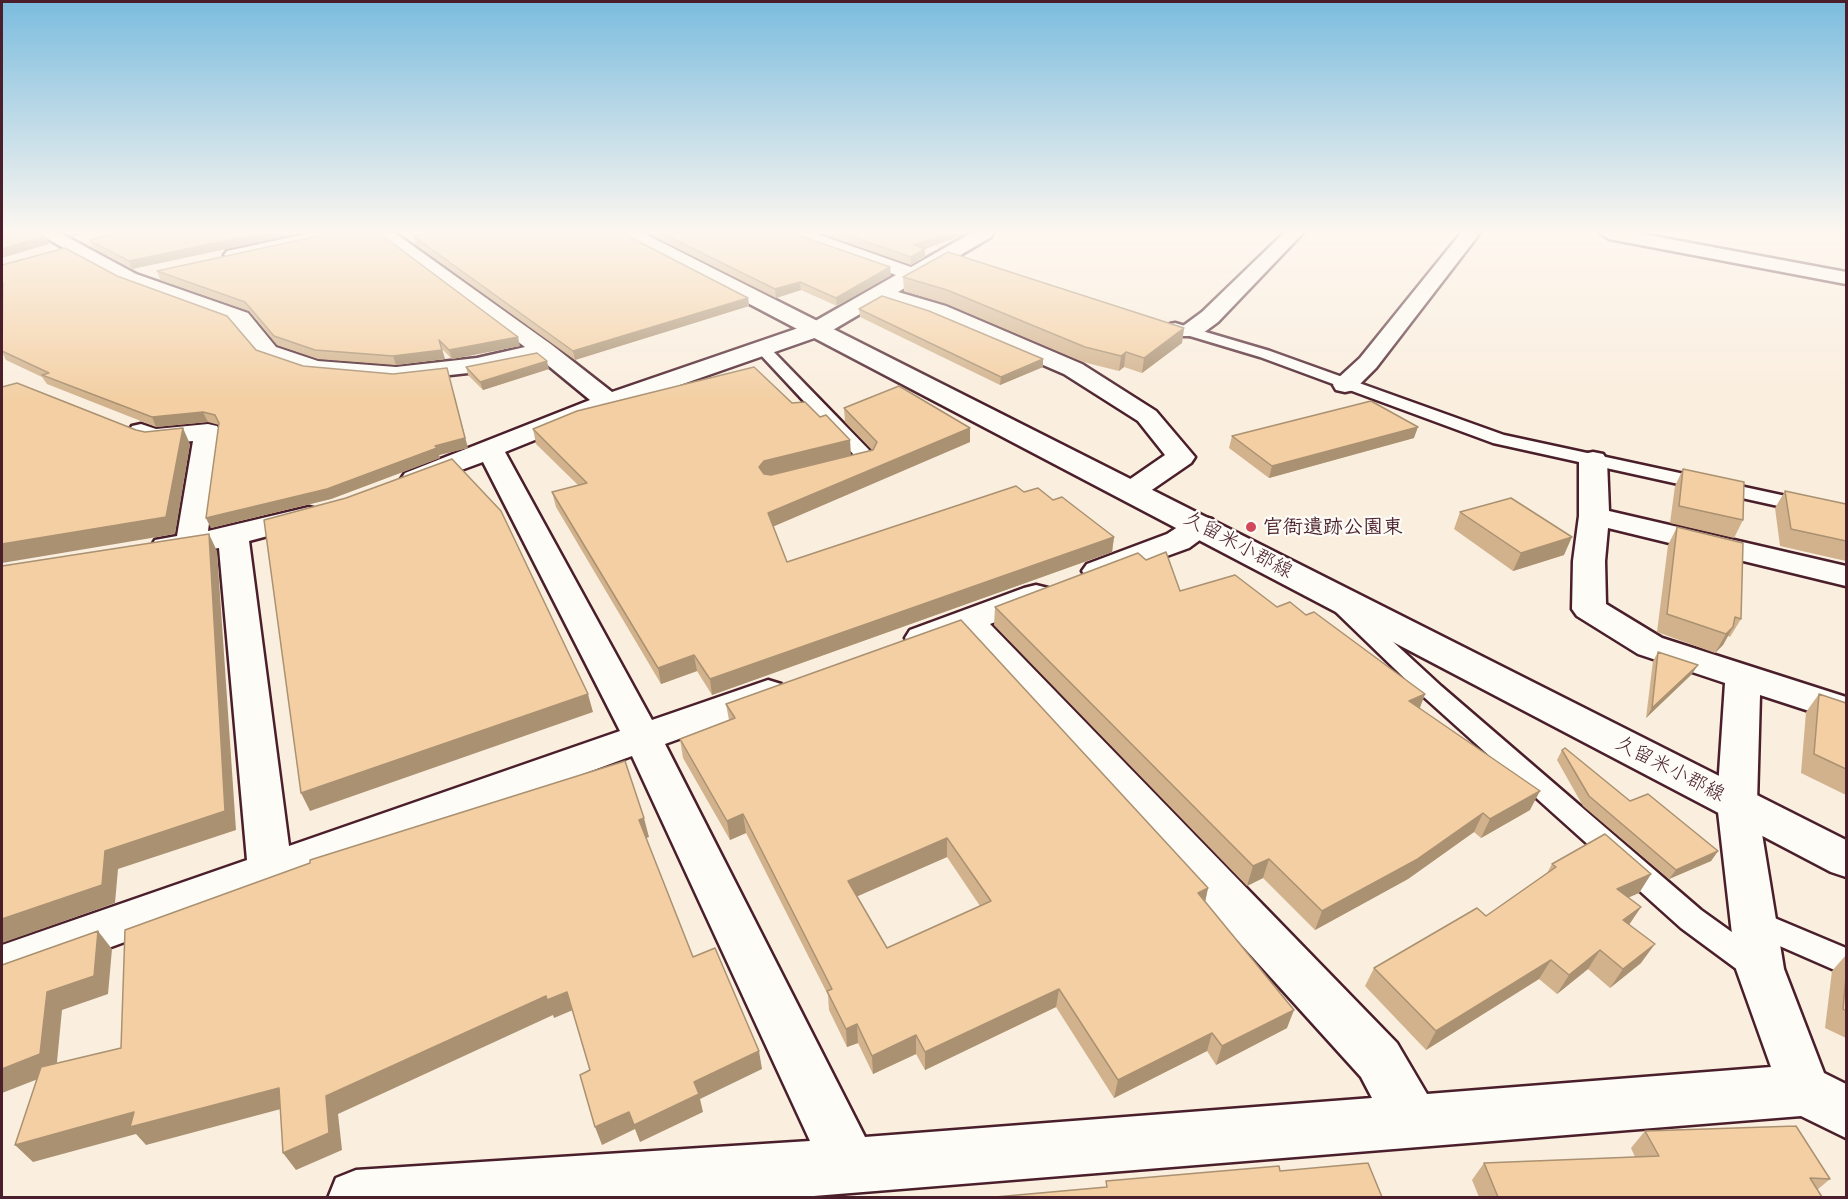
<!DOCTYPE html>
<meta charset="utf-8">
<style>
body{margin:0}
#map{position:relative;width:1848px;height:1199px;overflow:hidden;background:#faeede;font-family:"Comic Neue",sans-serif}
canvas{display:block}
.frame{position:absolute;inset:0;border:3px solid #4a1f2b;pointer-events:none}
</style>
<div id="map">
<canvas width="1848" height="1199"></canvas>
<div class="frame"></div>
</div>
<script>
const g = document.querySelector('canvas').getContext('2d');
g.lineJoin = 'round';
function poly(rows) {
  const path = new Path2D();
  for (const r of rows) {
    path.moveTo(r[0], r[1]);
    for (let i = 2; i < r.length; i += 2) path.lineTo(r[i], r[i + 1]);
  }
  return path;
}
function strokePath(path, color, width, dash) {
  g.strokeStyle = color;
  g.lineWidth = width;
  g.lineCap = dash ? 'butt' : 'round';
  g.setLineDash(dash || []);
  g.stroke(path);
}
function fillPath(path, color) {
  g.fillStyle = color;
  g.fill(path, 'evenodd');
}
function write(font, color, halo, rows, align = 'center') {
  g.font = font + ' "Comic Neue","Klee One",sans-serif';
  g.lineWidth = 4.5;
  g.setLineDash([]);
  g.textBaseline = 'middle';
  g.strokeStyle = halo;
  g.fillStyle = color;
  for (const [text, x, y, turn = 0] of rows) {
    g.save();
    g.translate(x, y);
    g.rotate((+turn || 0) * Math.PI / 180);
    g.textAlign = isNaN(turn) ? turn : align;
    if (halo) g.strokeText(text, 0, 0);
    g.fillText(text, 0, 0);
    g.restore();
  }
}
const service = poly([
 [1175,323,1270,351,1504,435,1846,509,1846,521,1493,443,1260,357,1170,330,1170,324,1175,323],
 [763,345,768,346,873,454,876,458,873,462,847,468,841,467,838,463,841,459,855,456,758,352,756,349,758,346,763,345],
 [1344,601,1351,603,1441,686,1701,910,1768,958,1772,967,1768,976,1757,980,1746,976,1681,928,1425,698,1337,613,1333,608,1337,603,1344,601],
 [1753,909,1846,948,1846,975,1743,930,1739,921,1743,912,1753,909]
]);
const minor = poly([
 [38,233,60,233,136,274,248,313,276,347,318,361,396,367,477,358,525,347,374,233,395,233,552,345,612,392,810,324,896,275,790,237,788,233,814,233,911,267,971,233,993,233,991,237,898,292,946,306,1082,364,1156,411,1195,457,1191,463,1143,496,1133,499,1123,496,1119,490,1123,484,1165,455,1138,421,1064,374,930,316,882,301,826,334,617,407,505,452,652,720,768,680,781,684,786,693,781,702,665,744,865,1137,1372,1098,1361,1077,961,635,922,649,910,646,905,638,910,630,1024,588,1036,585,1048,588,1052,595,1048,602,990,624,1397,1043,1427,1094,1771,1067,1736,969,1717,803,1725,683,1638,654,1577,616,1572,609,1573,561,1579,516,1579,460,1583,454,1593,452,1603,454,1607,460,1609,511,1846,566,1846,586,1608,528,1605,561,1606,604,1662,638,1846,697,1846,723,1760,695,1757,803,1784,969,1824,1073,1846,1084,1846,1138,1801,1116,789,1198,328,1198,336,1178,356,1170,810,1141,632,756,2,987,2,945,247,860,219,548,166,556,155,554,151,547,155,540,177,536,193,441,153,445,132,438,128,432,132,426,141,424,156,429,208,424,217,426,221,432,208,531,309,507,320,510,324,516,320,522,249,541,289,846,620,731,483,462,415,487,405,485,401,479,405,473,590,400,539,358,477,372,396,381,307,373,260,357,232,323,122,282,38,233],
 [310,233,343,233,341,237,234,261,224,255,227,251,310,233],
 [1284,233,1303,233,1218,322,1199,336,1183,336,1180,331,1183,326,1202,312,1284,233],
 [1461,233,1480,233,1376,368,1354,390,1345,392,1336,390,1333,385,1336,380,1360,358,1461,233],
 [1600,233,1637,233,1846,272,1846,284,1609,239,1600,233],
 [1201,516,1212,519,1216,525,1212,531,1189,548,1098,581,1087,578,1082,571,1087,564,1167,534,1190,519,1201,516]
]);
const primary = poly([
 [620,233,643,233,1846,840,1846,877,1831,872,622,237,620,233]
]);
strokePath(service, '#4a1f2b', 5);
strokePath(minor, '#4a1f2b', 5);
strokePath(primary, '#4a1f2b', 5);
fillPath(service, '#fdfcf7');
fillPath(minor, '#fdfcf7');
fillPath(primary, '#fdfcf7');
fillPath(poly([
 [64,233,89,233,73,237],
 [116,233,301,233,132,269,93,248,89,240],
 [647,233,792,233,891,275,837,306,801,290,776,298],
 [820,233,968,233,925,249,925,257,911,265],
 [413,236,748,298,749,306,575,360,415,244],
 [2,265,256,350,468,448,439,455,440,458,331,499,211,528,206,518,219,425,208,422,156,427,47,384,42,377,6,360,2,352,3,293,2,293],
 [157,271,520,346,452,359,442,349,445,359,396,365,318,359,277,345,249,311,160,280],
 [903,277,1184,328,1182,343,1142,373,1124,367,1119,371,1083,362,947,304,904,291],
 [859,309,1043,367,1000,385,860,317],
 [466,367,549,369,483,390,468,375],
 [792,403,851,455,771,474,872,450,845,422,844,408,970,428,970,442,773,526,787,562,1024,492,1053,500,1114,537,1112,552,712,695,697,671,661,684,556,507,552,492,578,485,536,444,533,429],
 [1232,436,1414,438,1269,478,1229,448],
 [1683,469,1743,520,1734,538,1670,523,1675,486],
 [1785,491,1846,504,1846,561,1780,546,1775,508],
 [1460,512,1564,555,1513,571,1454,529],
 [1677,527,1741,619,1730,637,1728,636,1723,645,1715,653,1657,632,1668,545],
 [1146,560,1180,591,1277,607,1306,615,1425,694,1420,708,1530,810,1481,838,1474,832,1408,879,1315,930,1263,878,1247,886,994,625,995,607],
 [1658,652,1692,674,1646,718,1653,661],
 [1819,694,1846,703,1846,795,1801,773,1806,712],
 [726,704,1208,888,1205,902,1287,1028,1216,1065,1207,1051,1114,1098,1056,1007,925,1070,916,1054,873,1074,858,1043,847,1047,829,1010,828,995,746,833,730,840,683,758,680,739,729,720],
 [947,857,980,906,887,948,857,896],
 [1562,750,1630,801,1718,851,1711,861,1669,879,1583,806,1557,760],
 [1552,864,1651,874,1639,893,1628,897,1641,907,1629,925,1641,963,1610,988,1588,969,1557,994,1539,979,1426,1050,1365,986,1374,968,1486,916,1547,873],
 [1846,955,1846,1038,1825,1028,1832,971],
 [1645,1131,1830,1179,1817,1190,1822,1197,1479,1197,1472,1180,1484,1163,1635,1157,1631,1148]
]), '#d1b28c');
fillPath(poly([
 [71,233,89,233,73,237],
 [262,233,301,233,132,269,129,261],
 [947,233,968,233,914,253,914,245],
 [45,236,49,244,2,258,2,249],
 [925,249,925,257,911,265,911,257],
 [890,267,891,275,837,306,836,298],
 [800,282,801,290,776,298,775,289],
 [748,298,749,306,575,360,573,351],
 [1184,328,1182,343,1142,373,1144,358],
 [518,337,520,346,452,359,449,350],
 [439,340,445,359,396,365,393,356],
 [1126,352,1124,367,1119,371,1121,356],
 [1043,359,1043,367,1000,385,1001,377],
 [547,361,549,369,483,390,480,382],
 [447,368,468,448,439,455,440,458,331,499,211,528,206,518,435,446],
 [203,412,208,422,156,427,152,417],
 [1418,427,1414,438,1269,478,1272,466],
 [183,428,190,444,175,534,2,563,2,564,2,544],
 [970,428,970,442,770,528,768,513],
 [850,440,851,455,765,476,759,467,764,461],
 [209,534,217,551,236,830,118,869,115,903,2,943,2,919,105,851],
 [1114,537,1112,552,712,695,710,679],
 [1572,537,1564,555,1513,571,1521,553],
 [1733,627,1723,645,1715,653,1726,634],
 [694,655,697,671,661,684,658,668],
 [1698,665,1692,674,1646,718,1652,708],
 [588,694,593,712,310,811,301,793],
 [1425,694,1418,712,1409,701],
 [1540,791,1530,810,1481,838,1490,819],
 [1483,813,1474,832,1408,879,1315,930,1322,911],
 [743,814,746,833,730,840,727,821],
 [644,818,649,837,644,839,639,820],
 [947,838,947,857,849,900,848,881],
 [1718,851,1711,861,1669,879,1676,870],
 [1269,859,1263,878,1247,886,1253,866],
 [1651,874,1639,893,1605,908,1617,889],
 [1208,888,1204,907,1198,893],
 [1641,907,1628,926,1623,920],
 [98,931,112,949,108,994,62,1010,56,1072,2,1093,2,1069,47,992],
 [1655,944,1641,963,1610,988,1623,969],
 [1600,950,1588,969,1557,994,1569,975],
 [1551,960,1539,979,1426,1050,1436,1031],
 [1059,989,1056,1007,925,1070,925,1052],
 [567,992,573,1010,554,1018,553,1015,338,1114,342,1150,296,1170,283,1153,326,1096,546,996],
 [1294,1010,1287,1028,1216,1065,1222,1046],
 [857,1024,858,1043,847,1047,846,1029],
 [1212,1033,1207,1051,1114,1098,1118,1080],
 [916,1035,916,1054,873,1074,872,1056],
 [759,1051,762,1069,700,1099,703,1112,640,1142,635,1129,602,1145,595,1127],
 [279,1088,292,1106,146,1145,136,1134,33,1162,15,1145,134,1112]
]), '#aa9172');
const building = poly([
 [2,233,40,233,45,236,2,249,2,233],
 [116,233,262,233,129,261,89,240,116,233],
 [332,233,379,233,518,337,449,350,439,340,442,350,393,356,315,350,274,336,245,302,157,271,332,233],
 [431,233,622,233,748,298,573,351,413,236,431,233],
 [661,233,792,233,890,267,836,298,800,282,775,289,661,233],
 [841,233,947,233,914,245,925,249,911,257,841,233],
 [65,248,117,276,227,316,256,350,303,366,393,374,447,368,465,438,435,446,437,448,327,489,206,518,219,423,215,415,203,412,152,417,42,375,49,373,2,351,3,283,2,283,2,265,65,248],
 [948,252,1184,328,1144,358,1126,352,1121,356,1085,347,947,290,903,277,948,252],
 [882,296,929,311,1043,359,1001,377,859,309,882,296],
 [537,353,547,361,480,382,466,367,537,353],
 [754,367,792,403,805,402,820,417,826,415,850,440,764,461,759,467,764,474,771,475,873,450,877,442,844,408,899,386,970,428,768,513,787,562,1016,486,1024,492,1038,488,1053,500,1062,497,1114,537,710,679,694,655,658,668,552,492,587,483,533,429,577,411,754,367],
 [17,383,136,430,145,432,183,428,166,517,2,544,2,387,17,383],
 [1371,401,1418,427,1272,466,1232,436,1371,401],
 [452,459,501,511,588,694,301,793,264,520,346,498,452,459],
 [1683,469,1744,482,1743,520,1679,506,1683,469],
 [1785,491,1846,504,1846,541,1791,529,1785,491],
 [1511,498,1572,537,1521,553,1460,512,1511,498],
 [1677,527,1743,543,1741,619,1735,617,1733,627,1726,634,1667,614,1677,527],
 [209,534,225,811,105,851,102,885,2,919,2,566,209,534],
 [1166,552,1180,591,1235,575,1277,607,1290,602,1306,615,1314,612,1425,694,1409,701,1540,791,1490,819,1483,813,1416,860,1322,911,1269,859,1253,866,995,607,1138,553,1146,560,1166,552],
 [961,620,1208,888,1198,893,1294,1010,1222,1046,1212,1033,1118,1080,1059,989,925,1052,916,1035,872,1056,857,1024,846,1029,827,991,832,989,743,814,727,821,680,739,735,718,726,704,961,620],
 [947,838,991,901,887,948,848,881,947,838],
 [1658,652,1698,665,1652,708,1658,652],
 [1819,694,1846,703,1846,769,1814,754,1819,694],
 [1565,748,1630,801,1648,794,1718,851,1676,870,1589,796,1562,750,1565,748],
 [625,761,644,818,639,820,693,957,715,948,759,1051,694,1082,699,1094,634,1125,629,1112,595,1127,580,1075,590,1070,567,992,547,1000,546,996,326,1096,329,1133,283,1153,279,1088,130,1127,134,1112,15,1145,41,1067,121,1048,125,930,310,863,310,860,625,761],
 [1605,834,1651,874,1617,889,1641,907,1623,920,1655,944,1623,969,1600,950,1569,975,1551,960,1436,1031,1374,968,1477,908,1486,916,1556,867,1552,864,1605,834],
 [98,931,94,976,47,992,40,1054,2,1069,2,965,98,931],
 [1846,976,1846,1011,1843,1009,1846,976],
 [1796,1126,1830,1179,1810,1178,1822,1197,1498,1197,1484,1163,1659,1156,1645,1131,1796,1126],
 [1368,1163,1382,1197,995,1197,1107,1187,1106,1181,1279,1166,1280,1171,1368,1163]
]);
fillPath(building, '#f3cfa3');
strokePath(building, '#aa9172', 1.5);
const sky = g.createLinearGradient(0, 0, 0, 400);
sky.addColorStop(0, '#7bbcde');
sky.addColorStop(0.58, '#fdf7f0');
sky.addColorStop(1, '#fdf7f000');
g.fillStyle = sky;
g.fillRect(0, 0, 1848, 400);
for (const [x, y, r, color] of [
 [1251,527,6,"#d1495b"]
]) {
  const dot = new Path2D();
  dot.arc(x, y, r, 0, 2 * Math.PI);
  g.fillStyle = color;
  g.fill(dot);
  strokePath(dot, '#fdfcf7', 2);
}
write('bold 20px', '#4a1f2b', '#fdfcf7', [
 ["官衙遺跡公園東",1263,527]
], 'left');
write('20px', '#4a1f2b', '#fdfcf7', [
 ["久留米小郡線",1238,545,28],
 ["久留米小郡線",1670,769,27]
]);
</script>
